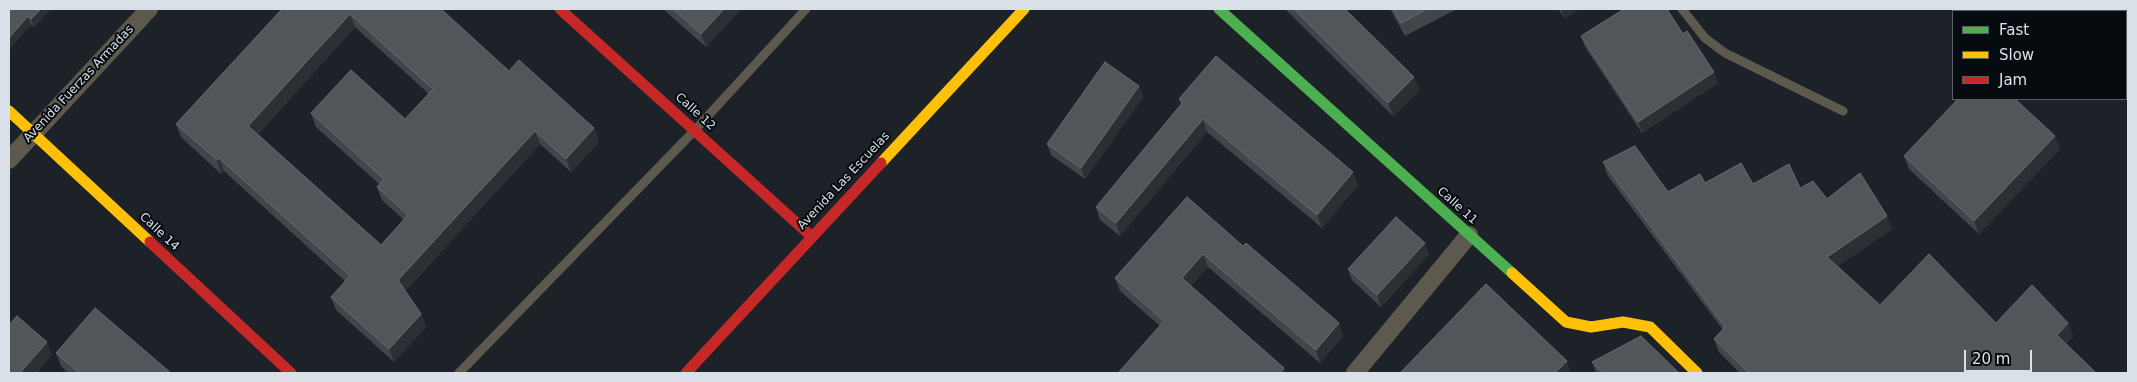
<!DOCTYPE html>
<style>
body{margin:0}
#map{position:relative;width:2137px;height:382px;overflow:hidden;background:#1c2227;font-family:"DejaVu Sans",sans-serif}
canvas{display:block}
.frame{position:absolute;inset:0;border:10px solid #d9e0e7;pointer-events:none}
.legend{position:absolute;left:1952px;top:10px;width:175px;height:90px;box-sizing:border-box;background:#060b0f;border:1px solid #5a6065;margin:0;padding:6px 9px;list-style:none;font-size:15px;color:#d9e0e7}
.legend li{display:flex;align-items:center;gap:10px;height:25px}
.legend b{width:25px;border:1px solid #5a6065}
.scale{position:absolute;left:1964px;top:350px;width:68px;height:22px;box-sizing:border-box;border:2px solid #d9e0e7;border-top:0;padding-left:6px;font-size:15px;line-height:18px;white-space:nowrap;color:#d9e0e7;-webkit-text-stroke:4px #060b0f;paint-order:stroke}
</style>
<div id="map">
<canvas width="2137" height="382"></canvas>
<div class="frame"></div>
<ul class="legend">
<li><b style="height:6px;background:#4caf50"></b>Fast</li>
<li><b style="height:6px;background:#ffc107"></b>Slow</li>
<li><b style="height:6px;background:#c62828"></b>Jam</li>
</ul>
<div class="scale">20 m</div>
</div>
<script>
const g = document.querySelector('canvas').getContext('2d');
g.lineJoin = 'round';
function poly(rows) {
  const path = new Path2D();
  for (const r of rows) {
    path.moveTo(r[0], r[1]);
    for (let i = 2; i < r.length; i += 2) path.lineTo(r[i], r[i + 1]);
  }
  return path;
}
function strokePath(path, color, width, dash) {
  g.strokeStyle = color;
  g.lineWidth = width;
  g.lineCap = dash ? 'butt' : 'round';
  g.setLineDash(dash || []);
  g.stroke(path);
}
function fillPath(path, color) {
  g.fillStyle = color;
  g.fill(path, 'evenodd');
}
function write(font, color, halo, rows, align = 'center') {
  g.font = font + ' "DejaVu Sans",sans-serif';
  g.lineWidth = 4;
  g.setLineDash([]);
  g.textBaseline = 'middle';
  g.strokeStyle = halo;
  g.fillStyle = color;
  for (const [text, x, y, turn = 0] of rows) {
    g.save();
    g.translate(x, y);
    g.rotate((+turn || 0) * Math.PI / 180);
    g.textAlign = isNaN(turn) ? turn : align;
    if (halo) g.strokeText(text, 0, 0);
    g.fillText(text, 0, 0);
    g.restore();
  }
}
strokePath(poly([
 [1682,9,1705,38,1725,53,1843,111],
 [459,373,695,130,806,9]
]), '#5d594f', 9);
strokePath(poly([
 [9,160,149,9],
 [1355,373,1469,235]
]), '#5d594f', 18);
strokePath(poly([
 [1219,9,1512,273]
]), '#4caf50', 11);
strokePath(poly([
 [9,111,150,242],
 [881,163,1024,9],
 [1512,273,1566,322,1591,327,1623,322,1650,327,1697,373]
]), '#ffc107', 11);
strokePath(poly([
 [560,9,811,236],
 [150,242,291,373],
 [686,373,881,163]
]), '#c62828', 11);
fillPath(poly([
 [9,9,51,9,34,27],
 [282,9,441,9,509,71,594,128,599,142,571,172,540,144,405,291,421,314,426,327,394,362,336,310,331,297,345,281,224,171,221,174,181,137,176,124],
 [355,27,429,94,405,119,311,113,316,127,379,184,377,187,382,200,404,220,381,245,258,134],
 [663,9,741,9,706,47],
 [1285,9,1345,9,1414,77,1419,90,1393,116],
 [1390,9,1457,9,1405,36],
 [1558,9,1578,9,1565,18],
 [1683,34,1718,83,1642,133,1585,47,1581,36],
 [1139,86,1143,97,1085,179,1051,155,1047,144],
 [1179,99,1358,185,1322,228,1207,132,1120,236,1100,220,1096,207,1181,105],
 [2060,149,1979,234,1909,169,1904,156],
 [1603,162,1668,192,1705,183,1753,184,1800,188,1827,199,1892,229,1838,266,1880,305,1996,323,2068,323,2073,336,2066,344,2096,373,1740,373,1719,352,1714,339,1723,330,1608,176],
 [1187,197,1243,246,1339,323,1343,336,1320,363,1208,267,1191,286,1284,368,1286,373,1118,373,1160,326,1120,291,1115,278],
 [1429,254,1381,307,1352,280,1348,269],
 [56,353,171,373,68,373,61,366],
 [1592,362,1679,373,1596,373]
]), '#40464a');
fillPath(poly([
 [41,9,51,9,34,27,31,19],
 [724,9,741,9,706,47,701,34],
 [1561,9,1578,9,1565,18],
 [350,14,355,27,253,139,248,126],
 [28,16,31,25,9,50,9,38],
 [1714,72,1718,83,1642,133,1638,122],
 [1414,77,1419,90,1393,116,1388,103],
 [1139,86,1143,97,1085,179,1081,168],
 [1203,119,1207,132,1120,236,1116,223],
 [594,128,599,142,571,172,566,159],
 [535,131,540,144,403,294,398,280],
 [2055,136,2060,149,1979,234,1974,221],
 [219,158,224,171,221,174,217,160],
 [1353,172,1358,185,1322,228,1317,215],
 [1887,216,1892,229,1832,270,1827,257],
 [1425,243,1429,254,1381,307,1377,295],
 [1203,254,1208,267,1187,291,1182,278],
 [421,314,426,327,394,362,389,349],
 [1339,323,1343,336,1320,363,1316,350],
 [2068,323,2073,336,2061,349,2057,335],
 [47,342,52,355,37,373,20,373],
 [1567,361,1571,373,1555,373],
 [1284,368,1286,373,1280,373]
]), '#2b3035');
const building = poly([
 [9,9,41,9,31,19,28,16,9,38,9,9],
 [282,9,441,9,509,71,519,60,594,128,566,159,535,131,398,280,421,314,389,349,331,297,350,276,219,158,217,160,176,124,282,9],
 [350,14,433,89,405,119,351,70,311,113,384,179,377,187,408,215,381,245,248,126,350,14],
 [673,9,724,9,701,34,673,9],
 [1294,9,1345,9,1414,77,1388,103,1294,9],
 [1393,9,1427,9,1401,23,1393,9],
 [1624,9,1667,9,1683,34,1687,31,1714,72,1638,122,1581,36,1624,9],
 [1216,56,1353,172,1317,215,1203,119,1116,223,1096,207,1183,102,1179,99,1216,56],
 [1105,62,1139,86,1081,168,1047,144,1105,62],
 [1958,99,2015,99,2055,136,1974,221,1904,156,1958,99],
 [1635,146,1668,192,1700,174,1705,183,1741,163,1753,184,1789,164,1800,188,1813,181,1827,199,1860,173,1887,216,1827,257,1880,305,1929,254,1996,323,2032,285,2068,323,2057,335,2096,373,1749,373,1714,339,1725,327,1603,162,1635,146],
 [1187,197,1243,246,1246,243,1339,323,1316,350,1203,254,1182,278,1284,368,1280,373,1118,373,1164,321,1115,278,1187,197],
 [1396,217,1425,243,1377,295,1348,269,1396,217],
 [1486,284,1567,361,1555,373,1400,373,1486,284],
 [95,308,171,373,79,373,56,353,95,308],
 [17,316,47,342,20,373,9,373,9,325,17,316],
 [1641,336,1679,373,1603,373,1592,362,1641,336]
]);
fillPath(building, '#51565b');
strokePath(building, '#666c71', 1);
write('12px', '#d9e0e7', '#060b0f', [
 ["Avenida Fuerzas Armadas",79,84,-47],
 ["Calle 12",695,112,42],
 ["Avenida Las Escuelas",844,181,-47],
 ["Calle 11",1457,206,42],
 ["Calle 14",159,232,43]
]);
</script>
